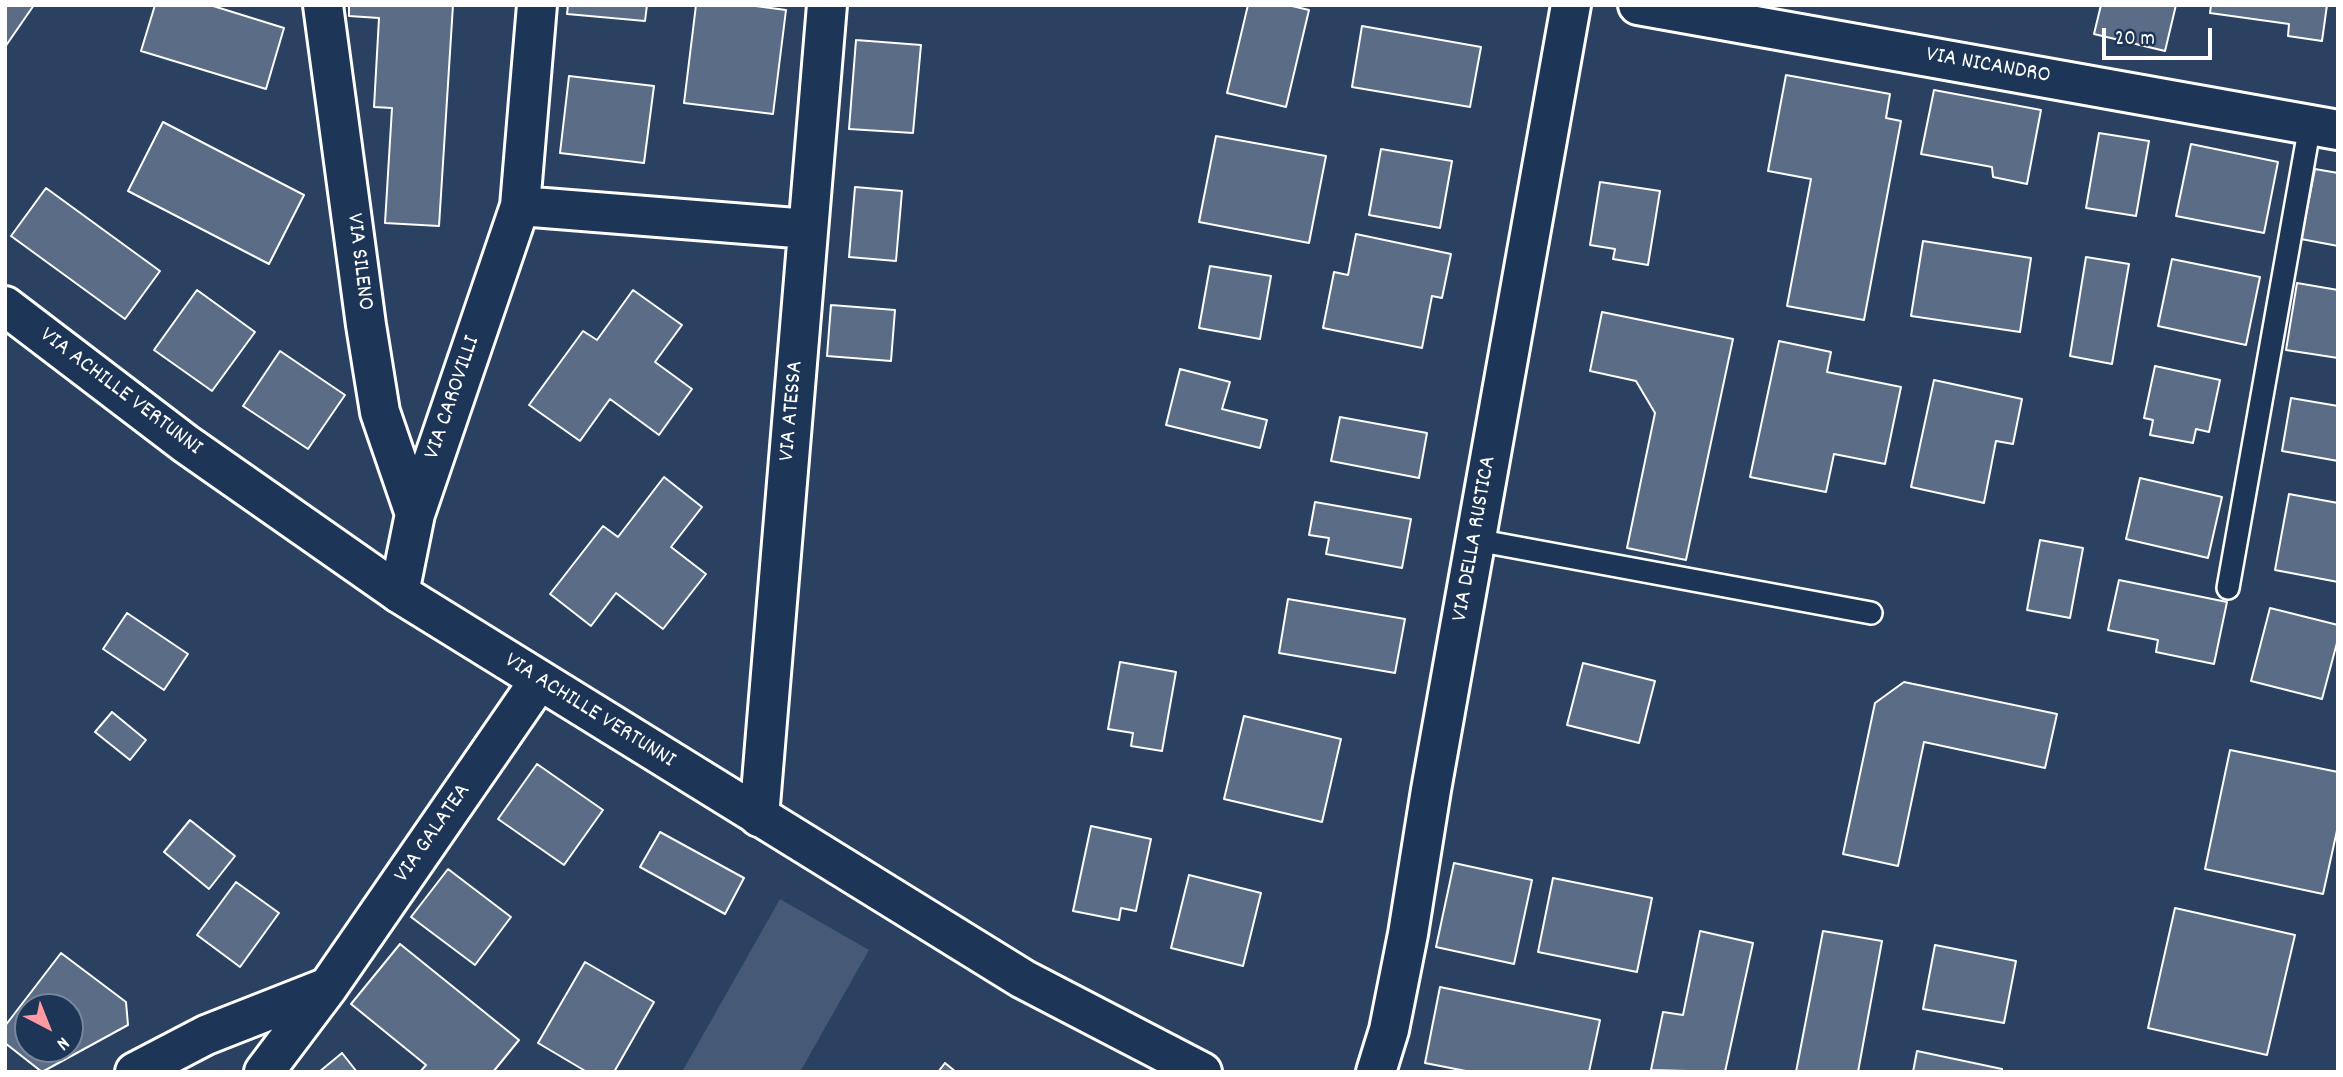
<!DOCTYPE html>
<style>
body{margin:0}
#map{position:relative;width:2343px;height:1077px;overflow:hidden;background:#2a4161;font-family:Dekko,sans-serif}
canvas{display:block}
.frame{position:absolute;inset:0;border:7px solid #fff;pointer-events:none}
.north{position:absolute;left:14px;top:993px;width:70px;height:70px;box-sizing:border-box;background:#1d3557;border:2px solid #77869a;border-radius:50%;rotate:138deg;font-size:19px;font-weight:700;line-height:28px;text-align:center;color:#fff}
.north::after{content:'';display:block;margin:auto;width:24px;height:32px;background:#ff9aa2;clip-path:polygon(50% 0,100% 100%,50% 72%,0 100%)}
.scale{position:absolute;left:2102px;top:28px;width:110px;height:32px;box-sizing:border-box;border:4px solid #fff;border-top:0;padding-left:9px;font-size:21px;line-height:24px;white-space:nowrap;color:#fff;-webkit-text-stroke:5px #1d3557;paint-order:stroke}
</style>
<div id="map">
<canvas width="2343" height="1077"></canvas>
<div class="frame"></div>
<div class="north">N</div>
<div class="scale">20 m</div>
</div>
<script>
const g = document.querySelector('canvas').getContext('2d');
g.lineJoin = 'round';
function fillPath(path, color) {
  g.fillStyle = color;
  g.fill(path, 'evenodd');
}
function poly(rows) {
  const path = new Path2D();
  for (const r of rows) {
    path.moveTo(r[0], r[1]);
    for (let i = 2; i < r.length; i += 2) path.lineTo(r[i], r[i + 1]);
  }
  return path;
}
function strokePath(path, color, width, dash) {
  g.strokeStyle = color;
  g.lineWidth = width;
  g.lineCap = dash ? 'butt' : 'round';
  g.setLineDash(dash || []);
  g.stroke(path);
}
function write(font, color, halo, rows, align = 'center') {
  g.font = font + ' Dekko,sans-serif';
  g.lineWidth = 5;
  g.setLineDash([]);
  g.textBaseline = 'middle';
  g.strokeStyle = halo;
  g.fillStyle = color;
  for (const [text, x, y, turn = 0] of rows) {
    g.save();
    g.translate(x, y);
    g.rotate((+turn || 0) * Math.PI / 180);
    g.textAlign = isNaN(turn) ? turn : align;
    if (halo) g.strokeText(text, 0, 0);
    g.fillText(text, 0, 0);
    g.restore();
  }
}
fillPath(poly([
 [780,899,869,950,800,1072,682,1072]
]), '#465975');
const building = poly([
 [5,5,34,5,5,47,5,5],
 [155,5,210,5,284,28,266,89,141,51,155,5],
 [349,5,453,5,439,226,385,223,392,108,374,107,379,18,349,16,349,5],
 [568,5,647,5,645,21,567,14,568,5],
 [696,5,748,5,786,10,773,114,684,103,696,5],
 [1248,5,1288,5,1309,10,1286,107,1227,93,1248,5],
 [2101,5,2176,5,2165,51,2094,34,2101,5],
 [2211,5,2327,5,2322,41,2288,36,2289,24,2210,13,2211,5],
 [1362,26,1481,47,1470,107,1352,87,1362,26],
 [856,40,921,45,913,133,849,129,856,40],
 [1786,75,1890,94,1886,118,1901,121,1864,320,1787,306,1811,179,1768,171,1786,75],
 [569,76,654,86,644,163,560,153,569,76],
 [1934,90,2041,110,2027,184,1993,177,1992,167,1921,154,1934,90],
 [163,122,304,195,269,264,128,191,163,122],
 [2099,133,2149,141,2136,216,2086,208,2099,133],
 [1216,136,1326,156,1309,243,1199,222,1216,136],
 [2191,144,2278,162,2264,233,2176,216,2191,144],
 [1381,149,1452,161,1440,228,1369,215,1381,149],
 [2315,169,2338,173,2338,246,2301,239,2315,169],
 [1600,182,1660,191,1648,265,1613,259,1615,249,1590,245,1600,182],
 [855,187,902,191,896,261,849,257,855,187],
 [46,188,160,271,125,319,11,236,46,188],
 [1356,234,1451,254,1442,298,1432,296,1422,348,1323,328,1334,272,1348,275,1356,234],
 [1923,241,2031,258,2020,332,1911,316,1923,241],
 [2086,257,2129,264,2112,364,2070,356,2086,257],
 [2172,259,2260,277,2246,345,2158,326,2172,259],
 [1210,266,1271,276,1260,339,1199,328,1210,266],
 [2297,283,2338,290,2338,358,2286,350,2297,283],
 [197,290,255,332,212,391,154,350,197,290],
 [633,290,682,325,655,362,692,389,659,435,610,399,580,441,529,405,583,331,597,340,633,290],
 [831,305,895,310,891,361,827,356,831,305],
 [1602,312,1733,339,1686,560,1627,548,1655,413,1636,381,1590,371,1602,312],
 [1779,341,1831,352,1827,372,1901,387,1885,464,1834,454,1826,492,1750,477,1779,341],
 [280,351,345,395,308,449,243,406,280,351],
 [2155,366,2220,380,2209,432,2196,429,2193,443,2150,435,2153,420,2144,418,2155,366],
 [1180,369,1230,382,1222,409,1267,420,1260,448,1166,425,1180,369],
 [1934,380,2022,399,2013,444,1996,441,1984,503,1911,487,1934,380],
 [2291,398,2338,406,2338,461,2282,451,2291,398],
 [1340,417,1427,433,1419,478,1331,461,1340,417],
 [664,477,702,507,671,547,706,574,663,629,616,593,591,626,550,594,603,526,618,537,664,477],
 [2140,478,2222,497,2208,558,2126,539,2140,478],
 [2289,494,2338,503,2338,582,2275,570,2289,494],
 [1315,502,1411,519,1402,568,1326,554,1329,538,1309,535,1315,502],
 [2040,540,2083,548,2070,618,2027,610,2040,540],
 [2119,580,2227,602,2214,664,2156,652,2158,640,2108,630,2119,580],
 [1288,599,1405,619,1395,673,1279,653,1288,599],
 [2270,608,2338,625,2338,639,2322,699,2251,681,2270,608],
 [127,613,188,654,164,690,103,649,127,613],
 [1120,662,1176,672,1162,751,1131,746,1133,733,1108,729,1120,662],
 [1583,663,1655,681,1639,743,1567,725,1583,663],
 [1904,682,2057,714,2045,768,1924,742,1898,866,1843,854,1875,703,1904,682],
 [112,712,146,740,130,760,95,732,112,712],
 [1244,716,1341,739,1322,822,1224,799,1244,716],
 [2230,750,2338,772,2338,826,2323,894,2205,869,2230,750],
 [537,764,603,810,564,865,498,819,537,764],
 [190,820,235,856,209,889,164,852,190,820],
 [1091,826,1151,839,1136,911,1121,908,1119,920,1073,911,1091,826],
 [660,832,744,878,725,914,640,867,660,832],
 [1454,863,1532,880,1514,964,1436,947,1454,863],
 [448,869,511,917,475,965,411,917,448,869],
 [1189,875,1261,893,1243,966,1171,948,1189,875],
 [1553,878,1652,898,1637,972,1538,952,1553,878],
 [236,882,279,913,240,967,197,935,236,882],
 [2175,908,2295,935,2267,1055,2148,1028,2175,908],
 [1700,931,1753,943,1725,1072,1651,1070,1663,1012,1683,1015,1700,931],
 [1823,931,1882,941,1858,1072,1796,1072,1823,931],
 [400,944,519,1040,493,1072,420,1072,426,1065,351,1004,400,944],
 [1935,945,2016,961,2004,1023,1923,1009,1935,945],
 [61,953,126,1002,128,1025,42,1072,5,1043,5,1026,61,953],
 [28,1007,70,1007,70,1049,28,1049,28,1007],
 [585,962,654,1002,614,1072,587,1072,538,1043,585,962],
 [1440,987,1600,1020,1589,1072,1471,1072,1425,1063,1440,987],
 [1917,1051,2002,1069,2002,1072,1913,1072,1917,1051],
 [342,1053,357,1072,319,1072,342,1053],
 [945,1063,956,1072,938,1072,945,1063]
]);
fillPath(building, '#5b6c86');
strokePath(building, '#fff', 2);
const lane = poly([
 [1476,540,1871,613],
 [2228,588,2310,125]
]);
const street = poly([
 [323,5,366,325,380,412,415,514],
 [1638,5,2338,130],
 [520,206,808,229],
 [399,593,415,514,520,206,537,5],
 [759,817,827,5],
 [135,1072,206,1035,328,987,539,681],
 [264,1072,328,987]
]);
const secondary = poly([
 [5,306,186,444,399,593,1023,979,1202,1072],
 [1376,1072,1389,1030,1408,934,1431,790,1571,5]
]);
strokePath(lane, '#fff', 26);
strokePath(street, '#fff', 44);
strokePath(secondary, '#fff', 44);
strokePath(lane, '#1d3557', 21);
strokePath(street, '#1d3557', 38);
strokePath(secondary, '#1d3557', 38);
write('23px', '#fff', '#1d3557', [
 ["VIA NICANDRO",1988,67,10],
 ["VIA SILENO",358,262,83],
 ["VIA ACHILLE VERTUNNI",120,393,37],
 ["VIA CAROVILLI",454,398,-71],
 ["VIA ATESSA",793,411,-85],
 ["VIA DELLA RUSTICA",1476,539,-80],
 ["VIA ACHILLE VERTUNNI",589,712,32],
 ["VIA GALATEA",434,834,-55]
]);
</script>
